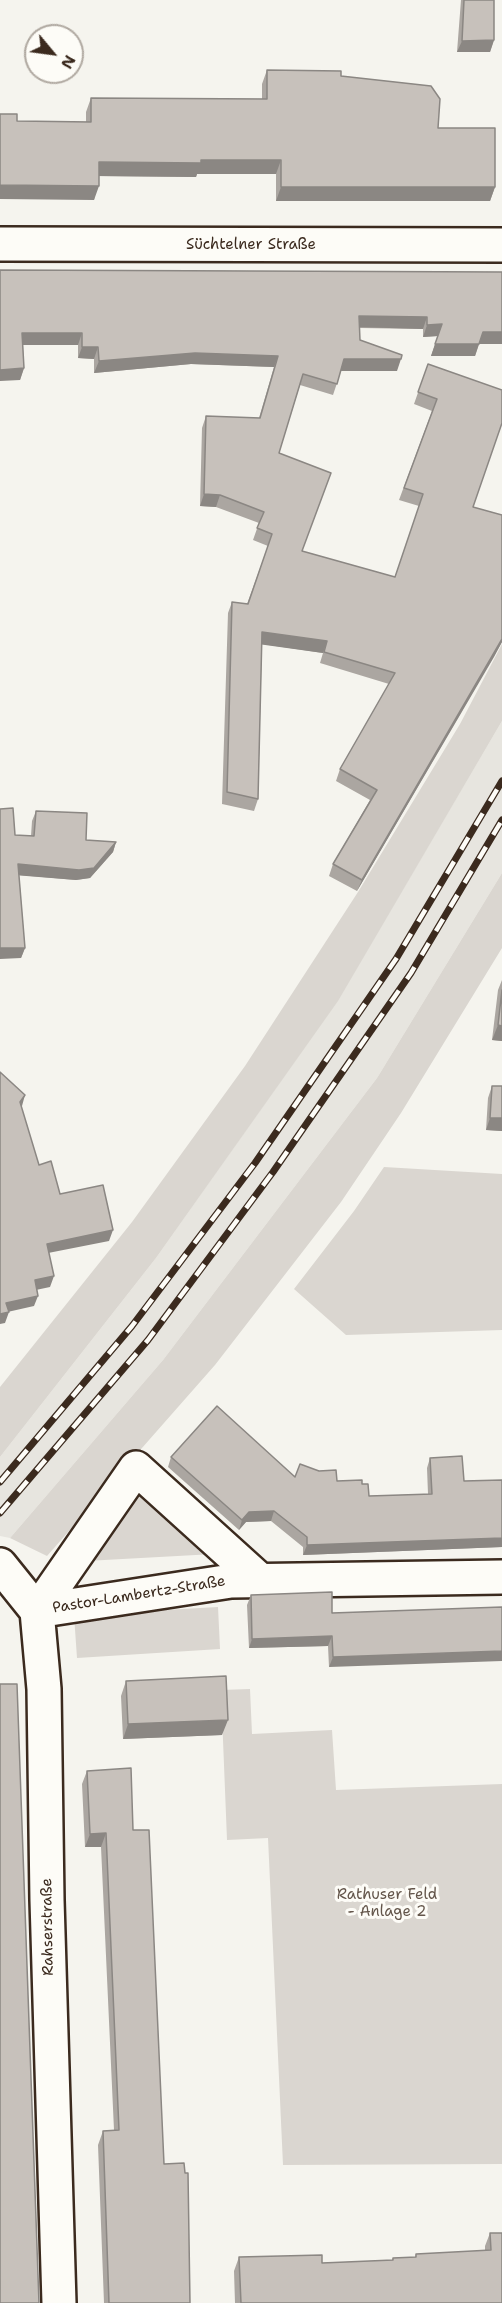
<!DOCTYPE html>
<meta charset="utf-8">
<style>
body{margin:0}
#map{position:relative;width:502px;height:2303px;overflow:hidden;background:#f5f4ee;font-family:"Shantell Sans",sans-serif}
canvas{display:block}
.north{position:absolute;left:24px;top:24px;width:60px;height:60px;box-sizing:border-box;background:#fdfcf7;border:2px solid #afa8a0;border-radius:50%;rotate:119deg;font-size:16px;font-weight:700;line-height:24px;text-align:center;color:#3b2a1e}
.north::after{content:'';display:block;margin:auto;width:21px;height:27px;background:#3b2a1e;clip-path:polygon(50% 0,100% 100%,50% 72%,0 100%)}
</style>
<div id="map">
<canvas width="502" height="2303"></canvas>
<div class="north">N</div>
</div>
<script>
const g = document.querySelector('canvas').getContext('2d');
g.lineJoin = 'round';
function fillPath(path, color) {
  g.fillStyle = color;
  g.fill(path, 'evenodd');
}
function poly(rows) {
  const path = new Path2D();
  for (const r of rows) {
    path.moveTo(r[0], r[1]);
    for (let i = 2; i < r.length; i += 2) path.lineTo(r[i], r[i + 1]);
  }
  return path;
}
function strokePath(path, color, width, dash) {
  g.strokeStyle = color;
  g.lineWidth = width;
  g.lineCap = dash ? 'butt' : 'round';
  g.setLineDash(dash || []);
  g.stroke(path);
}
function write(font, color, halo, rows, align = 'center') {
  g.font = font + ' "Shantell Sans",sans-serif';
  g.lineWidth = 6;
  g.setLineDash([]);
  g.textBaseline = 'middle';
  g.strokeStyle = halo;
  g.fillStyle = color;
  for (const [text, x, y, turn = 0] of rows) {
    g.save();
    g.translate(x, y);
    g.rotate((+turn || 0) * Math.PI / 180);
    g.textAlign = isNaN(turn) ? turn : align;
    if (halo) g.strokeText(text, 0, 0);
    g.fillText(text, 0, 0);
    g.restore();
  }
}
fillPath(poly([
 [502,721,502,873,377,1078,163,1360,10,1538,0,1536,0,1457,156,1258,337,1001]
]), '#e7e5df');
fillPath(poly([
 [502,644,502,721,338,1001,156,1258,0,1457,0,1387,132,1222,245,1066,358,892,460,724],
 [502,873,502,948,401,1113,341,1202,215,1365,47,1556,10,1538,163,1360,377,1078],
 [384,1167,502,1174,502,1330,346,1335,294,1289,354,1211],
 [140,1490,214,1554,86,1561],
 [218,1607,220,1649,77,1658,74,1615],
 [250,1689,252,1734,332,1730,336,1790,502,1784,502,2164,283,2165,268,1838,227,1840,221,1690]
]), '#dad6d0');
const minor = poly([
 [0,1565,37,1611,44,1689,47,1900,59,2303],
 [37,1611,231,1581,502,1577],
 [37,1611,136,1468,262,1582]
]);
const major = poly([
 [0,244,502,245]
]);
strokePath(minor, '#3b2a1e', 38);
strokePath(major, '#3b2a1e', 38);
strokePath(minor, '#fdfcf7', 33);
strokePath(major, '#fdfcf7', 33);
const rail = poly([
 [0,1482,132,1326,255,1163,396,959,502,781],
 [0,1513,148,1340,273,1172,411,973,502,820]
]);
strokePath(rail, '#3b2a1e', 7);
strokePath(rail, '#fdfcf7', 4.5, [14]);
fillPath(poly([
 [461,0,494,0,494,40,490,52,457,52],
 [267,70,341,76,438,128,495,187,490,201,276,201,276,174,197,174,196,177,99,176,94,200,17,121,86,122,86,112,91,98,262,99,262,84],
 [0,270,502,272,502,344,479,344,475,356,431,356,438,336,423,337,423,329,360,328,360,340,397,371,341,371,333,395,300,385,279,453,302,551,395,577,419,506,399,500,432,411,414,404,428,364,473,507,502,515,502,642,357,891,329,876,333,864,370,800,336,781,340,769,389,684,320,663,323,653,262,644,258,799,254,811,222,804,228,613,232,602,247,604,268,546,253,540,259,523,216,507,200,506,202,428,206,416,259,418,274,367,191,364,94,373,94,359,78,358,78,345,23,345,24,368,20,380],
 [36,811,86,840,116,842,113,852,90,878,76,880,19,875,25,948,21,958,15,835,31,836,32,821],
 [502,980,502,1041,492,1040,498,990],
 [492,1086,502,1086,502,1131,486,1130,488,1098],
 [171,1457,295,1477,337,1481,362,1484,369,1496,428,1494,427,1468,430,1458,464,1481,502,1480,502,1547,303,1555,303,1547,271,1521,246,1522,239,1530,168,1467],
 [251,1595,332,1613,502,1607,329,1667,328,1646,249,1648,247,1605],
 [126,1681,222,1735,123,1739,121,1696],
 [87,1771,133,1830,164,2164,190,2303,104,2303,98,2145,103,2131,114,2130,101,1847,85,1847,82,1784],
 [490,2233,502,2303,235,2303,234,2271,239,2257,322,2263,392,2260,393,2258,415,2257,416,2254,485,2251,485,2246]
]), '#aba6a1');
fillPath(poly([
 [494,40,490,52,457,52,462,41],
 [201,160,281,160,276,174,197,174,196,177,94,176,99,162],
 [0,185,99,186,94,200,0,199],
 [281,187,495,187,490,201,276,201],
 [359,316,427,317,423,329,355,327],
 [442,324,438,336,423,337,427,325],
 [483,332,502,332,502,344,479,344],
 [22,333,82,333,78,345,18,345],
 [435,344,479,344,475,356,431,356],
 [82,347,98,347,94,359,78,358],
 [195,353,278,356,274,367,191,364,94,373,99,361],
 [344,359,401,359,397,371,340,371],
 [24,368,20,380,0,381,0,370],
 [204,494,220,495,216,507,200,506],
 [262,632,327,641,323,653,258,644],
 [502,639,502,642,494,657,357,891,362,880],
 [116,842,113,852,90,878,76,880,14,875,18,864],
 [0,948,25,948,21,958,0,959],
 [498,1025,502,1026,502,1041,492,1040],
 [25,1095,22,1106,16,1112,20,1102],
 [490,1118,502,1118,502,1131,486,1130],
 [113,1230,109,1241,43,1254,47,1244],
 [54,1276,50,1287,31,1291,35,1280],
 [38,1296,34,1306,3,1313,6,1303],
 [9,1312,5,1323,0,1324,0,1314],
 [274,1511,271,1521,246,1522,239,1530,242,1520,249,1512],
 [502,1538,502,1547,303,1555,307,1545],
 [332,1636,328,1646,249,1648,252,1639],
 [502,1651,502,1661,329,1667,333,1657],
 [228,1720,222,1735,123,1739,128,1724],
 [106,1833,101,1847,85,1847,90,1834]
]), '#8b8783');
const building = poly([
 [464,0,494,0,494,40,462,41,464,0],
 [267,70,341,71,341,76,431,86,440,99,438,128,495,128,495,187,281,187,281,160,201,160,201,163,99,162,99,186,0,185,0,114,17,114,17,121,91,122,91,98,267,99,267,70],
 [0,270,502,272,502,332,483,332,479,344,435,344,442,324,427,325,427,317,359,316,360,340,402,355,401,359,344,359,337,384,303,374,279,453,331,473,302,551,395,577,423,494,404,488,437,399,418,392,428,364,502,390,502,423,473,507,502,515,502,639,362,880,333,864,377,790,340,769,395,673,324,652,327,641,262,632,258,799,227,792,232,602,248,604,272,534,257,528,264,512,220,495,204,494,206,416,260,418,278,356,195,353,99,361,98,347,82,347,82,333,22,333,24,368,0,370,0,270],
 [13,808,15,835,34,836,36,811,87,813,86,840,116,842,94,868,79,870,18,864,25,948,0,948,0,809,13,808],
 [502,990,502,1026,498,1025,502,990],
 [0,1072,25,1095,20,1102,39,1165,51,1161,60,1194,103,1185,113,1230,47,1244,54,1276,35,1280,38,1296,6,1303,9,1312,0,1314,0,1072],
 [492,1086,502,1086,502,1118,490,1118,492,1086],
 [217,1406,295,1477,300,1464,319,1471,336,1470,337,1481,362,1480,362,1484,368,1484,369,1496,432,1494,430,1458,462,1456,464,1481,502,1480,502,1538,307,1545,307,1537,274,1511,249,1512,242,1520,171,1457,217,1406],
 [332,1592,332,1613,502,1607,502,1651,333,1657,332,1636,252,1639,251,1595,332,1592],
 [226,1676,228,1720,128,1724,126,1681,226,1676],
 [0,1684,17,1684,39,2303,0,2303,0,1684],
 [131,1768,133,1830,149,1830,164,2164,184,2163,185,2173,188,2173,190,2303,109,2303,103,2131,119,2130,106,1833,90,1834,87,1771,131,1768],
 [490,2233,502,2233,502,2303,241,2303,239,2257,322,2255,322,2263,393,2260,393,2258,416,2257,416,2254,491,2250,490,2233]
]);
fillPath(building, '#c7c1bb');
strokePath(building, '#8b8783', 1.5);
write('15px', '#3b2a1e', '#fdfcf7', [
 ["Süchtelner Straße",251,245],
 ["Pastor-Lambertz-Straße",139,1595,-9],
 ["Rahserstraße",48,1927,-91]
]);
write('15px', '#63554a', '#fdfcf7', [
 ["Rathuser Feld",387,1895],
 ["- Anlage 2",387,1912]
]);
</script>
